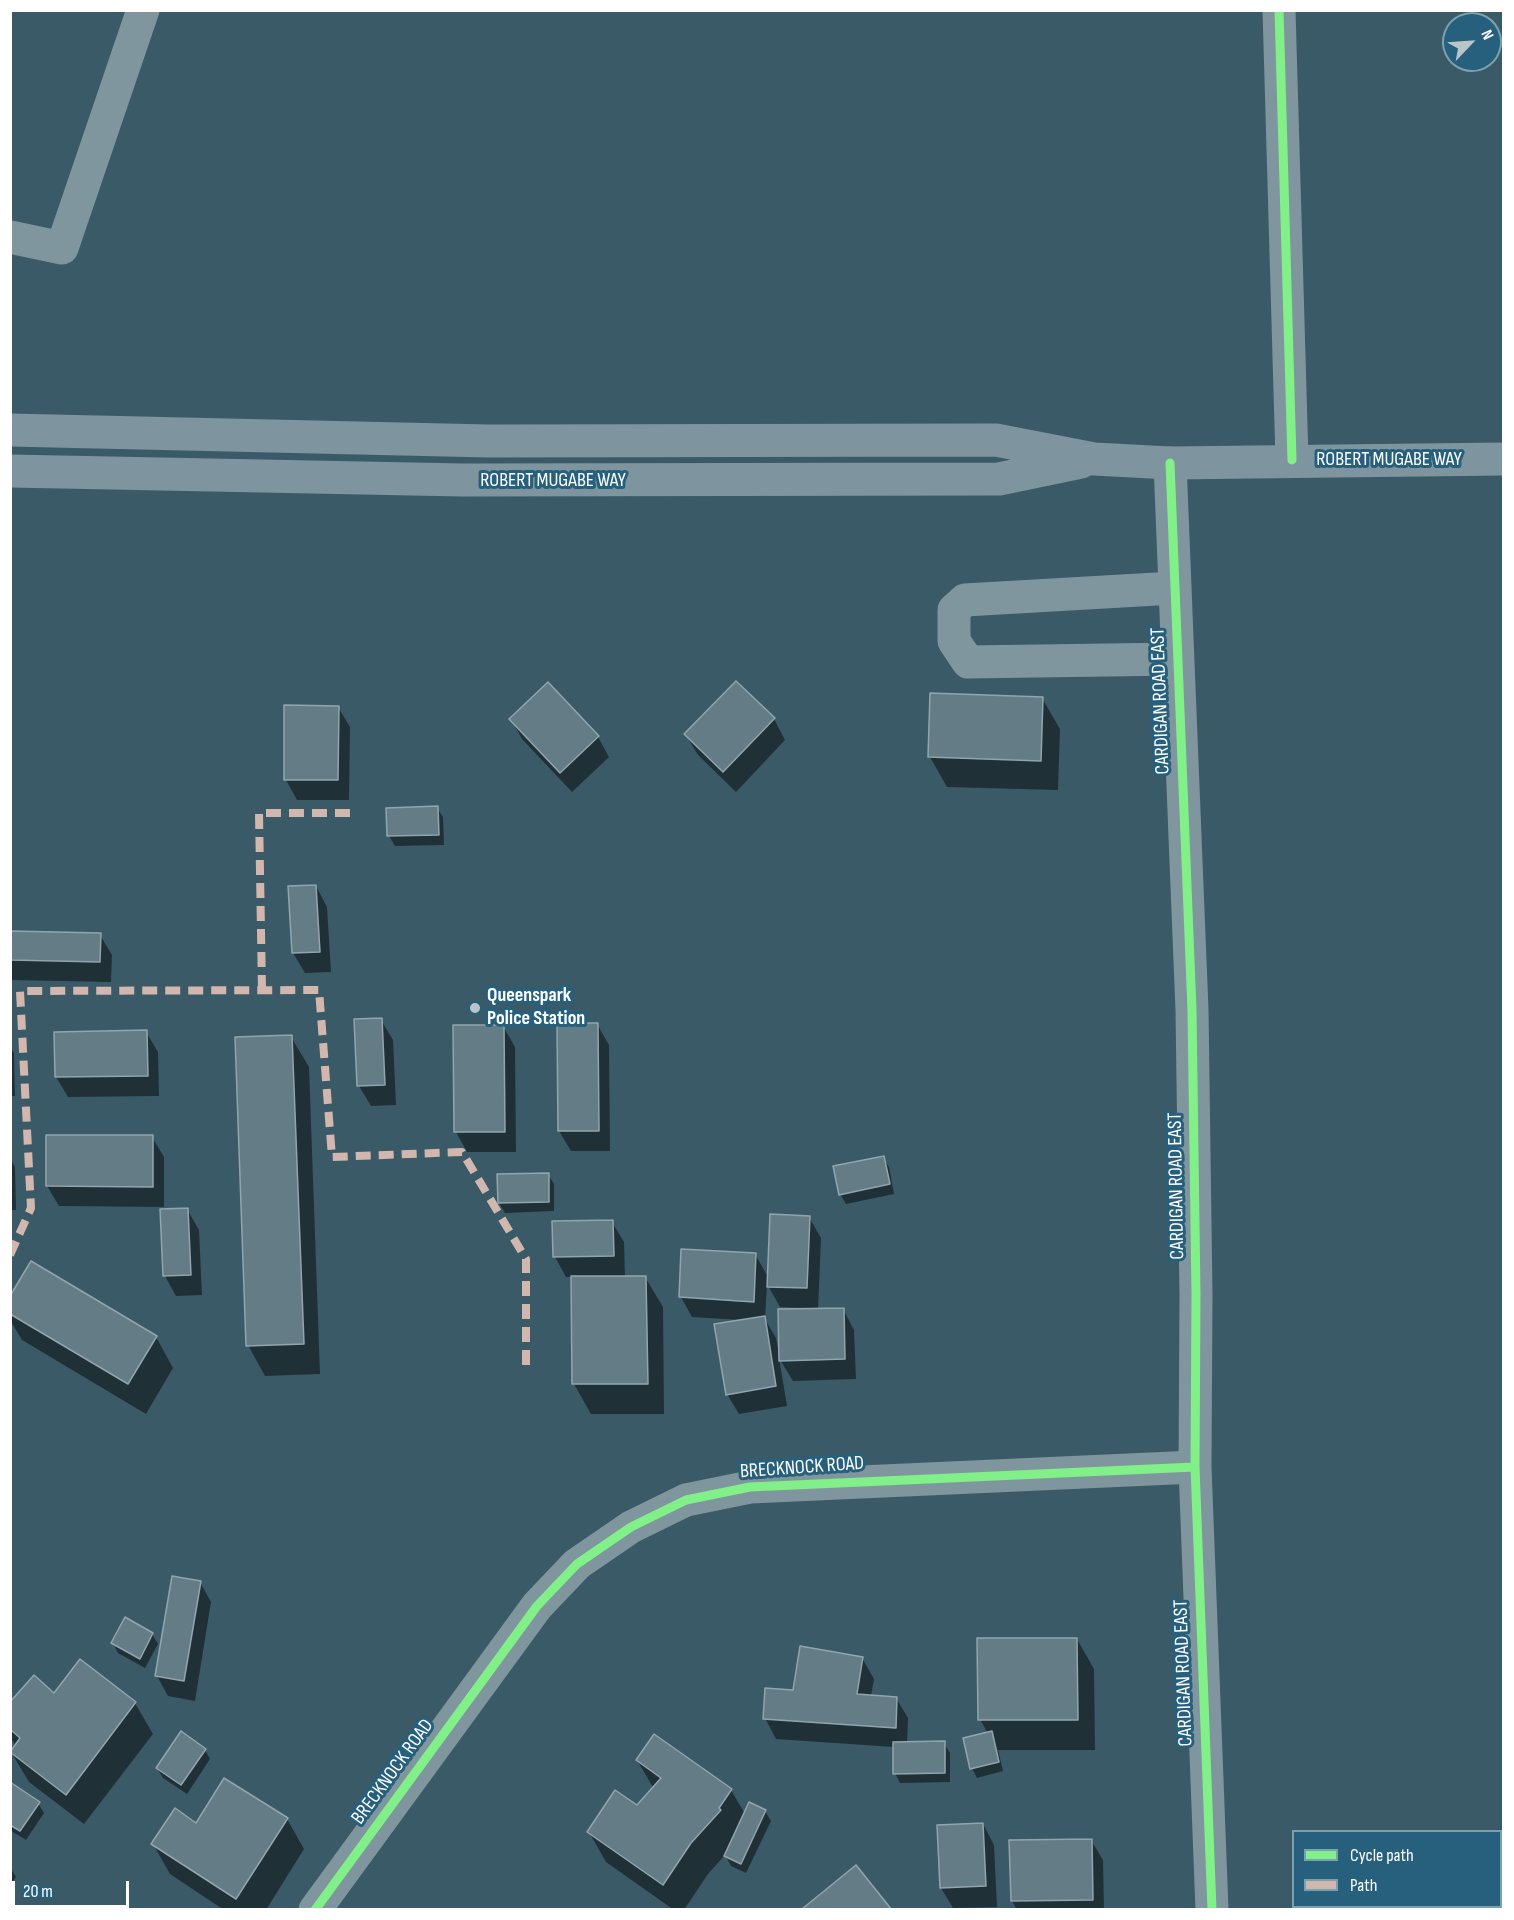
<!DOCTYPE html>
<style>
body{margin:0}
#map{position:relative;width:1514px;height:1920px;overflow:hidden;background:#3b5a68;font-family:"Sofia Sans Condensed",sans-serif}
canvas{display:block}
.frame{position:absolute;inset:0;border:12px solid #fff;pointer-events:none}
.legend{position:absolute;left:1292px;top:1830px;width:210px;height:78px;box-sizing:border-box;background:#27607c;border:2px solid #7da0b0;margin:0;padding:8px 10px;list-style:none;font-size:18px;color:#fff}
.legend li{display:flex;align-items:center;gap:12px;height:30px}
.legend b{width:30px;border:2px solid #7da0b0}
.north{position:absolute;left:1442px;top:12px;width:60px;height:60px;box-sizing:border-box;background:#27607c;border:2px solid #7da0b0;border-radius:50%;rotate:65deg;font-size:16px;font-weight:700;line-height:24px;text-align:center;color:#fff}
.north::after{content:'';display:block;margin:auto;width:21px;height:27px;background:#bac5ca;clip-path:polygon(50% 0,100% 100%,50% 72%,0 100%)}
.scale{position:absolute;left:12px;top:1881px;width:117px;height:27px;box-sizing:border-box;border:3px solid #fff;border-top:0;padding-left:8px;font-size:18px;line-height:21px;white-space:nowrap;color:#fff;-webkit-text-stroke:4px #27607c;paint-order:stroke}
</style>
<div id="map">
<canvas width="1514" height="1920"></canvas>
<div class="frame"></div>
<ul class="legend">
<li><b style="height:8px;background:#82f089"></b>Cycle path</li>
<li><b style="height:8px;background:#d1b7ad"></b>Path</li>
</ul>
<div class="north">N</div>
<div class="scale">20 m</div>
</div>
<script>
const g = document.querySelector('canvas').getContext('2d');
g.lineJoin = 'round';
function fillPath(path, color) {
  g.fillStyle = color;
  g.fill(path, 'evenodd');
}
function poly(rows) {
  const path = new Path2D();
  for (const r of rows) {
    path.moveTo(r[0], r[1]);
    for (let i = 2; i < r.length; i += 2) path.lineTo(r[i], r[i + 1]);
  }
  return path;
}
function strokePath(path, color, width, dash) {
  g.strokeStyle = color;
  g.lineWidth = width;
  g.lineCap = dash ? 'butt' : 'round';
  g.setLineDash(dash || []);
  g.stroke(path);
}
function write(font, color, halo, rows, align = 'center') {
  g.font = font + ' "Sofia Sans Condensed",sans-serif';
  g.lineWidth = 6;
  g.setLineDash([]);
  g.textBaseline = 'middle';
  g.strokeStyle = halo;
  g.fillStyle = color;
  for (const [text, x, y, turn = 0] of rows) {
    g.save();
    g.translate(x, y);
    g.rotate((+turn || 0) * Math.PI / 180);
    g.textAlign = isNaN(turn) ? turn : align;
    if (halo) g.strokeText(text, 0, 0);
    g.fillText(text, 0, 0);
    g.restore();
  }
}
fillPath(poly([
 [736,683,774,719,785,740,736,792,698,755,686,735],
 [1042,698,1060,729,1058,790,947,787,930,757],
 [338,707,350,727,349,800,297,800,286,780],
 [511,719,598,737,609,757,572,792,522,739],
 [437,808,443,817,444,845,395,846,389,836],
 [316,886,327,907,331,972,305,973,293,953],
 [10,932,100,935,112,955,111,982,10,980],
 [381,1020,393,1040,396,1105,371,1106,359,1086],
 [597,1024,609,1045,610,1151,571,1151,559,1131],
 [455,1026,503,1026,515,1047,516,1152,467,1152,456,1132],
 [146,1032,158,1052,159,1096,68,1097,56,1077],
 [291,1037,309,1067,320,1374,265,1376,248,1345],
 [10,1047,14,1053,15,1096,10,1096],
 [152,1137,164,1157,164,1207,59,1206,47,1186],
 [10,1158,15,1167,16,1210,10,1210],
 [883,1158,889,1167,894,1194,846,1204,840,1194],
 [548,1174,554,1184,554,1211,505,1213,499,1203],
 [187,1209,199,1230,202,1295,176,1296,165,1276],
 [809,1217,821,1238,818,1310,843,1309,854,1330,856,1379,793,1381,779,1358,787,1406,739,1414,727,1394,741,1320,692,1317,681,1297,755,1254,768,1277],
 [767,1284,780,1307,804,1308,781,1354,779,1355,776,1338,765,1319],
 [612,1222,624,1242,625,1277,645,1277,663,1307,664,1414,591,1414,574,1384,573,1277,566,1277,555,1257],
 [10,1299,156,1337,173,1368,146,1414,22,1340,10,1320],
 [200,1582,211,1602,195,1701,168,1696,157,1676],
 [152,1634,158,1644,145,1668,118,1653,113,1643],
 [1077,1639,1094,1669,1095,1750,998,1750,1003,1771,977,1778,972,1768,988,1734,980,1719],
 [862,1658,874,1679,871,1696,896,1698,908,1718,907,1743,944,1743,950,1753,950,1782,900,1783,895,1773,894,1747,776,1739,765,1718,794,1691],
 [81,1661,135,1703,153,1734,84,1824,29,1782,11,1752,16,1746,10,1737,10,1704,54,1696],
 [205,1750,210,1759,187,1794,163,1778,157,1768],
 [637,1760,731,1790,745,1814,765,1811,771,1821,746,1873,731,1866,725,1855,708,1874,684,1910,674,1910,606,1862,589,1832,637,1807,654,1789],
 [10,1783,38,1803,44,1813,26,1840,10,1830],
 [287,1819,304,1849,266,1910,224,1910,170,1874,153,1844,197,1825],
 [983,1824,994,1845,997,1907,953,1908,941,1888,938,1826],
 [1091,1840,1103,1860,1104,1910,1017,1910,1012,1901],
 [10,1867,16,1877,10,1885]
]), '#0007');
const building = poly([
 [736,681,775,718,723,772,684,734,736,681],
 [548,682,599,736,560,773,509,719,548,682],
 [930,693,1043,697,1041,761,928,757,930,693],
 [284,705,339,706,338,780,284,780,284,705],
 [438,806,439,835,387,836,386,808,438,806],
 [316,885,320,952,292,953,288,886,316,885],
 [10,931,101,933,100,962,10,960,10,931],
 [382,1018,385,1085,357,1086,354,1019,382,1018],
 [557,1023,598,1023,599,1131,558,1131,557,1023],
 [453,1025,504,1025,505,1132,454,1132,453,1025],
 [147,1030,148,1076,55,1077,54,1032,147,1030],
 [292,1035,304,1344,246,1346,235,1037,292,1035],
 [46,1135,153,1135,153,1187,46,1186,46,1135],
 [884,1156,890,1184,839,1195,833,1166,884,1156],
 [549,1173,549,1202,498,1203,497,1174,549,1173],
 [188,1208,191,1275,163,1276,160,1209,188,1208],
 [770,1214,810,1216,807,1288,767,1287,770,1214],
 [613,1220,614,1256,553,1257,552,1221,613,1220],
 [681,1249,756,1253,754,1302,679,1297,681,1249],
 [31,1261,157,1336,128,1384,10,1314,10,1296,31,1261],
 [571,1276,646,1276,648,1384,572,1384,571,1276],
 [844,1308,845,1359,779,1361,778,1309,844,1308],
 [765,1316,776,1386,726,1395,714,1324,765,1316],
 [172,1576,201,1581,184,1681,155,1676,172,1576],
 [125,1617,153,1633,140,1659,111,1643,125,1617],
 [977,1638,1077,1638,1078,1720,978,1720,977,1638],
 [800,1646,863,1657,857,1694,897,1697,896,1728,763,1719,765,1688,793,1690,800,1646],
 [80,1659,136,1702,66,1795,10,1752,20,1738,10,1729,10,1702,34,1675,54,1693,80,1659],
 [181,1731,206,1749,181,1785,156,1768,181,1731],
 [992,1731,999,1762,970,1769,963,1738,992,1731],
 [654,1734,732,1789,719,1808,721,1810,691,1843,663,1885,587,1832,615,1790,637,1805,661,1778,636,1760,654,1734],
 [945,1741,945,1773,893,1774,893,1742,945,1741],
 [224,1778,288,1818,236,1899,151,1844,175,1808,196,1823,224,1778],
 [10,1782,40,1802,20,1831,10,1825,10,1782],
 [749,1802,766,1810,741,1864,724,1856,749,1802],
 [983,1823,986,1886,940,1888,937,1825,983,1823],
 [1092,1839,1093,1900,1011,1901,1009,1840,1092,1839],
 [856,1865,892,1910,799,1910,802,1909,856,1865]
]);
fillPath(building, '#647c86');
strokePath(building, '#92a5ae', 1.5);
strokePath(poly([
 [1279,10,1292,460],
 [10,237,62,248,143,10],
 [1170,463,1192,1010,1196,1295,1195,1467,1212,1910],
 [1174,588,965,600,954,610,954,641,968,662,1177,659],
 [315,1910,537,1606,577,1564,631,1527,686,1500,750,1487,1195,1467]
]), '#7f969f', 33);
strokePath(poly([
 [10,430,489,441,996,440,1094,459,1170,463,1504,459],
 [10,471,463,480,999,479,1081,462]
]), '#7e949e', 33);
strokePath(poly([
 [262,990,259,813,352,813],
 [10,1255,31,1208,20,991,319,990,332,1157,462,1152,526,1259,526,1368]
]), '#d1b7ad', 8, [15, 8]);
strokePath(poly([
 [1279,10,1292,460],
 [1170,463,1192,1010,1196,1295,1195,1467,1212,1910],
 [315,1910,537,1606,577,1564,631,1527,686,1500,750,1487,1195,1467]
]), '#82f089', 9);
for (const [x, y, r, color] of [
 [475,1008,6,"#bac5ca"]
]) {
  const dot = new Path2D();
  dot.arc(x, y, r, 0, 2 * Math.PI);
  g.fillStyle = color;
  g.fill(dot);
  strokePath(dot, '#27607c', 2);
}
write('20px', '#fff', '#27607c', [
 ["ROBERT MUGABE WAY",1389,460],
 ["ROBERT MUGABE WAY",553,481],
 ["CARDIGAN ROAD EAST",1161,701,-92],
 ["CARDIGAN ROAD EAST",1177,1186,-91],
 ["BRECKNOCK ROAD",802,1468,-4],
 ["CARDIGAN ROAD EAST",1184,1673,-92],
 ["BRECKNOCK ROAD",393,1772,-54]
]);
write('bold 20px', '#fff', '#27607c', [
 ["Queenspark",487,996],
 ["Police Station",487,1019]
], 'left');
</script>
